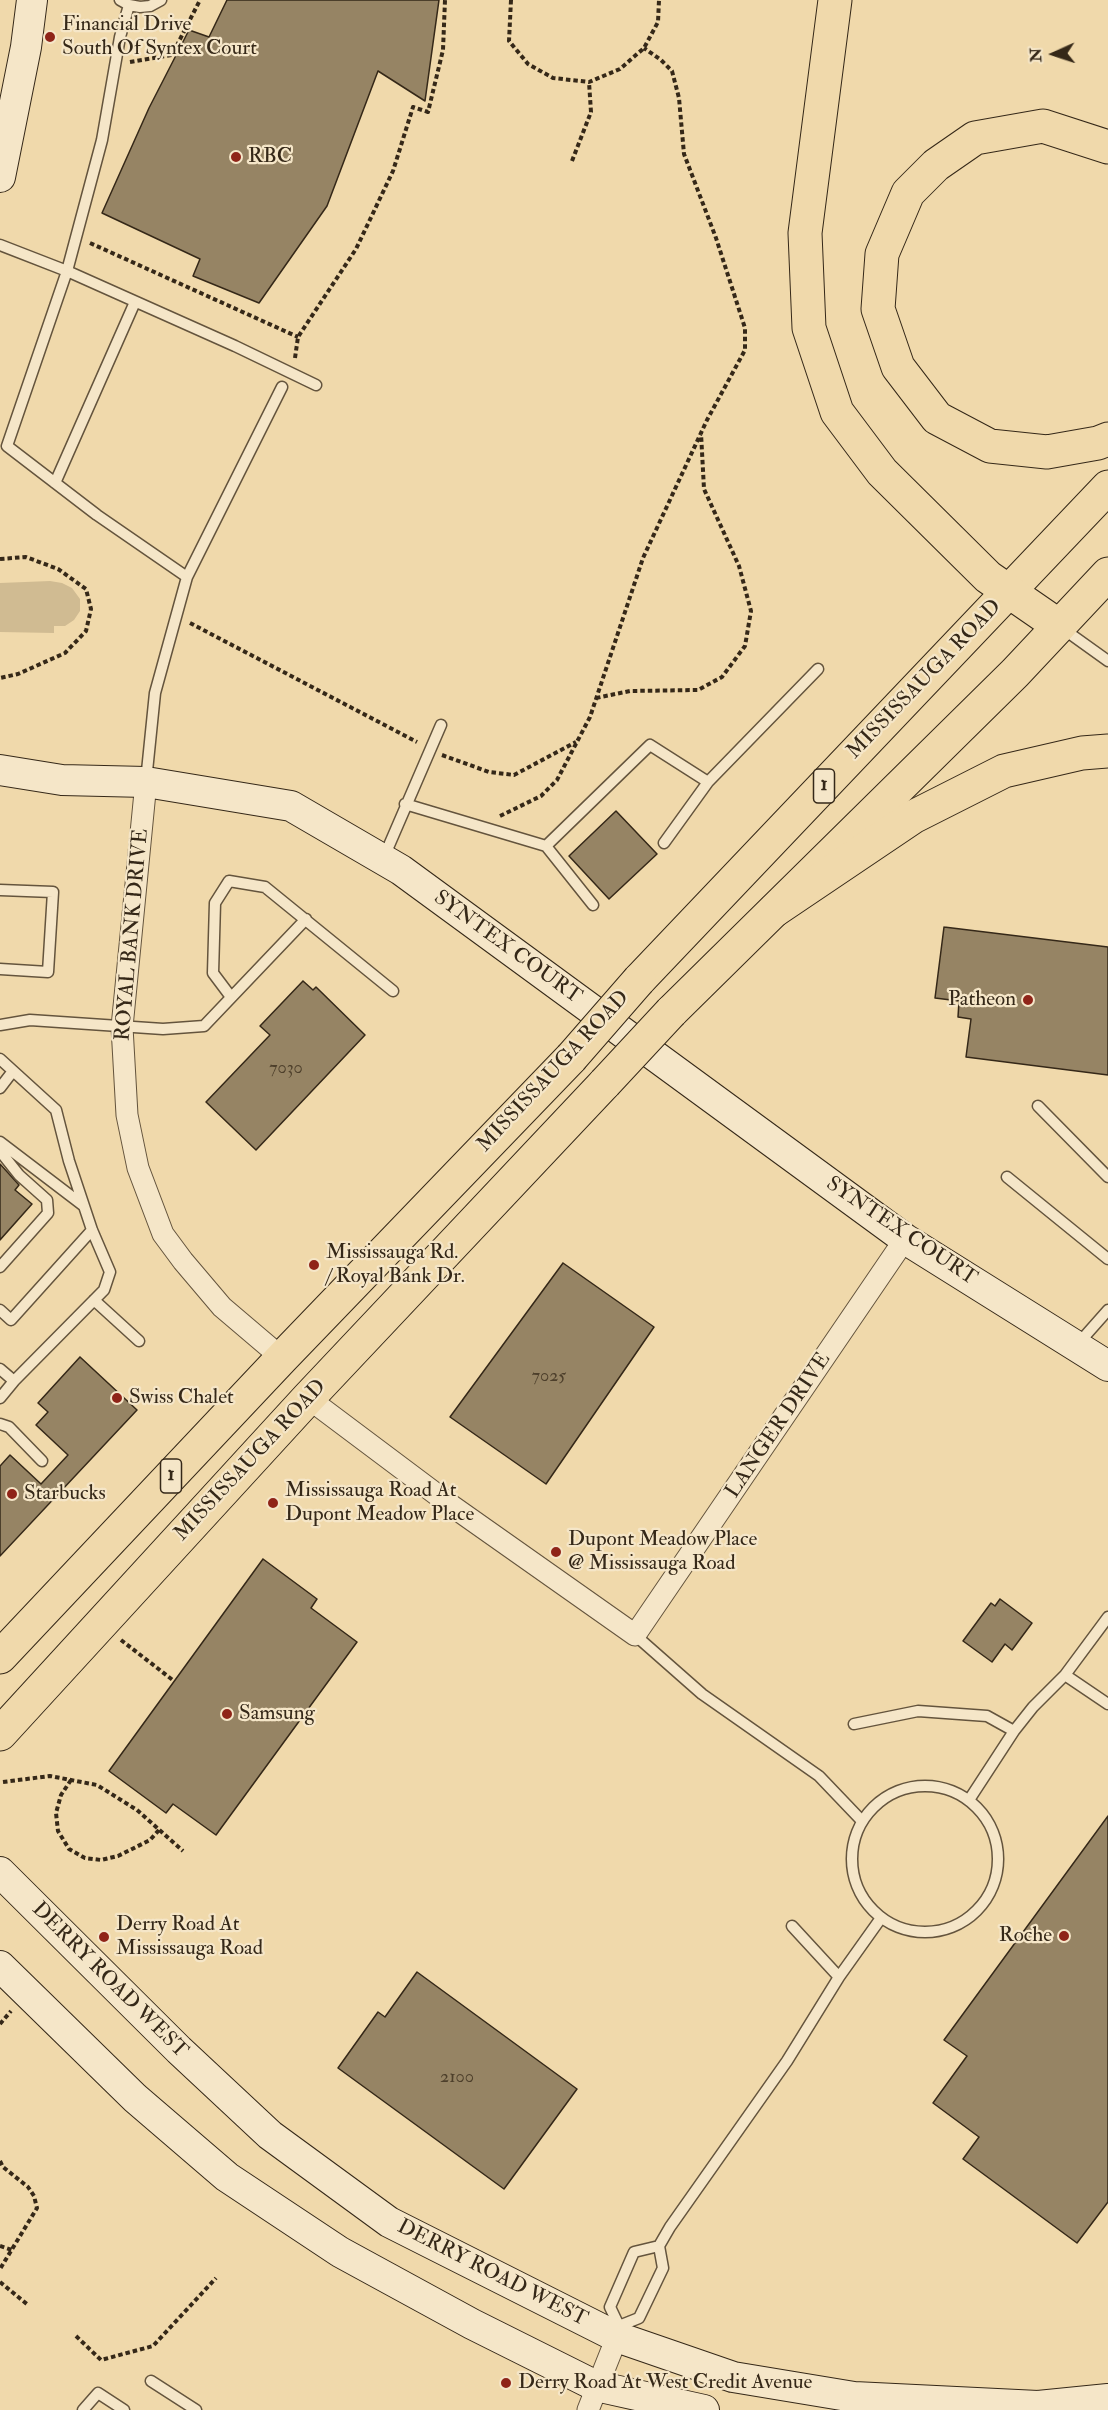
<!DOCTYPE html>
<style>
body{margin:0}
#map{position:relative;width:1108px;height:2410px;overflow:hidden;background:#f0d9ab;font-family:"IM FELL Double Pica",serif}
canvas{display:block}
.north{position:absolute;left:1024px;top:24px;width:60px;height:60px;-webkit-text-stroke:4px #f5e6c8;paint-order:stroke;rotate:267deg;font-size:16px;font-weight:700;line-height:24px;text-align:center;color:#352818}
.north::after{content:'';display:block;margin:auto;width:21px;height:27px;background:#352818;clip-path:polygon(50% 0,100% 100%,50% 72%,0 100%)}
</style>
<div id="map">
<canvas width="1108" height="2410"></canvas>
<div class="north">N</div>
</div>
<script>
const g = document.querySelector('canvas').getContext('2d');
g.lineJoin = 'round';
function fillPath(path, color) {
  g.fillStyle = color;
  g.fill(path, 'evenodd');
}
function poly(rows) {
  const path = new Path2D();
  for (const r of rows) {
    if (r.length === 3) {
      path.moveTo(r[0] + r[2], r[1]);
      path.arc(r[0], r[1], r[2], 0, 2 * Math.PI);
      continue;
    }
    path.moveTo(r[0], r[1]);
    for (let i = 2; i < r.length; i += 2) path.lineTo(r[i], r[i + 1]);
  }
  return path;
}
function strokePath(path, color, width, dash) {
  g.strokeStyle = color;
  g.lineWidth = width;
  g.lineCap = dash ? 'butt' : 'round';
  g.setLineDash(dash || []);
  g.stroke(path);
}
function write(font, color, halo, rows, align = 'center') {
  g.font = font + ' "IM FELL Double Pica",serif';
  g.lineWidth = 4.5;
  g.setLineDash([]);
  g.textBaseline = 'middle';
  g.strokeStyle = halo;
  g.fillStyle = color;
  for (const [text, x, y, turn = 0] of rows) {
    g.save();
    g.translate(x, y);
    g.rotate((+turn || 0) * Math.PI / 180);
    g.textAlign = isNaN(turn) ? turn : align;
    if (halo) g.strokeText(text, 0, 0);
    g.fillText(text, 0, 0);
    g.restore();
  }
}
fillPath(poly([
 [50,581,62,583,72,588,80,599,80,611,74,620,65,626,54,626,54,633,0,632,0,583]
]), '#d0bb92');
const building = poly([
 [227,0,439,0,425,101,378,71,327,206,259,303,193,276,200,259,102,213,149,108,189,30,209,37,227,0],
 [616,811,657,854,609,899,569,856,616,811],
 [944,927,1108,947,1108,1075,966,1057,971,1019,958,1017,959,1001,935,998,944,927],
 [303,981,313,990,316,987,365,1035,256,1150,206,1102,270,1035,260,1026,303,981],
 [0,1164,19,1185,15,1190,32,1204,0,1240,0,1164],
 [563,1263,654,1327,546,1484,450,1417,563,1263],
 [80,1357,137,1410,0,1556,0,1466,10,1455,41,1484,68,1455,36,1425,48,1412,38,1403,80,1357],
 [263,1559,317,1599,311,1608,357,1642,216,1835,173,1804,166,1813,109,1771,263,1559],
 [1000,1599,1032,1623,1012,1650,1005,1644,992,1662,963,1641,991,1603,995,1606,1000,1599],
 [1108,1816,1108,2202,1077,2243,963,2159,979,2137,933,2103,967,2056,944,2040,1108,1816],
 [417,1972,577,2089,504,2189,338,2068,378,2012,385,2017,417,1972]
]);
fillPath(building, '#968464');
strokePath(building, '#352818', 1.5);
const lane = poly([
 [120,0,129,5,140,7,150,6,161,0],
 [0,245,67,271,102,140,120,37,129,5],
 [55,483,135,302],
 [187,577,97,515,7,446,67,271,235,346,316,385],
 [1062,628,1108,661],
 [146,781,155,693,187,577,282,387],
 [405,804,546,846,593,905],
 [664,843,708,782,818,669],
 [546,846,650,745,708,782],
 [384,857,441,725],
 [0,890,53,892,48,972,0,969],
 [231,997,213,973,215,903,229,881,265,887,393,991],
 [0,1025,30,1020,163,1029,204,1026,306,919],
 [0,1059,56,1110,69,1161,92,1230,110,1272,104,1290,14,1381],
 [0,1088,13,1071],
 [1038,1106,1108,1177],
 [0,1142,84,1206],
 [0,1151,19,1175,47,1200,48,1213,0,1267],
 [1007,1177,1108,1259],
 [94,1300,139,1341],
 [0,1310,11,1320,92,1230],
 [1077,1345,1108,1310],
 [0,1369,14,1381,0,1398],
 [0,1424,9,1427,42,1461],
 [635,1635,702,1694,819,1776,862,1821],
 [1065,1675,1108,1704],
 [854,1724,918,1711,987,1716,1014,1731,1033,1707,1065,1675,1108,1617],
 [925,1859,73],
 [969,1800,1014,1731],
 [792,1926,839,1977],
 [619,2326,639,2318,663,2268,659,2246,670,2227,787,2061,839,1977,881,1918],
 [618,2331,619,2326,610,2307,634,2252,659,2246],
 [151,2381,196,2410],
 [83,2410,98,2393,124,2410]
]);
const street = poly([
 [146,782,122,1027,127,1115,138,1168,163,1234,183,1261,222,1307,282,1358],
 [308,1398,452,1506,635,1635,905,1239],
 [588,2410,617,2337]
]);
const secondary = poly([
 [0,177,26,47,32,0],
 [0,770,62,780,146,782,291,806,401,870,905,1239,1108,1366],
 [0,1872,179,2050,270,2135,389,2222,617,2337,733,2377,854,2397,1038,2406,1108,2399],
 [0,1966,135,2098,227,2177,340,2252,472,2324,596,2386,704,2410]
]);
const primary = poly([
 [639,980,1108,487],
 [671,1012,1015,673,1108,574],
 [0,1657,282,1358,571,1058],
 [0,1734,308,1398,605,1083]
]);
const highway = poly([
 [835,0,805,233,809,328,837,412,882,472,988,577,1059,626],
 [1108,147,1043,126,975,138,936,165,908,193,882,254,878,309,898,367,937,418,990,446,1047,452,1098,443,1108,439],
 [775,910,913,817,1004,771,1082,753,1108,751]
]);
strokePath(lane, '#64543d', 13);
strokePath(street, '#64543d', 23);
strokePath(secondary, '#352818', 32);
strokePath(primary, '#352818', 35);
strokePath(highway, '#352818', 35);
strokePath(poly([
 [511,0,509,41,528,64,553,78,589,82,620,69,644,48,658,22,659,0],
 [130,62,172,55,200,0],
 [572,161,591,112,589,82],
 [90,243,298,337],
 [295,358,298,337,356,249,393,171,413,107,428,112,443,50,445,0],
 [0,559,26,557,58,569,86,589,91,609,86,631,65,653,18,674,0,678],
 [190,623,417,742],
 [596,698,630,691,698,690,722,677,745,646,751,611,739,566,704,489,701,433],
 [442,755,489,772,514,775,576,742],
 [500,816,541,796,557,780,590,717,643,558,707,420,745,350,745,328,716,238,684,154,679,98,672,71,661,60,644,48],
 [121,1640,174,1681],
 [71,1780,61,1795,56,1813,58,1831,69,1849,85,1858,101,1860,118,1856,150,1840,159,1830],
 [3,1782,50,1776,97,1785,137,1810,183,1851],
 [0,2024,11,2011],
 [0,2161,3,2167,28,2187,34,2196,37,2208,0,2269],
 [0,2246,12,2250],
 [0,2282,28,2305],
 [76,2336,101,2360,153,2346,216,2278]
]), '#352818', 4, [4.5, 3]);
strokePath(lane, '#f5e6c8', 10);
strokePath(street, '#f5e6c8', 21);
strokePath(secondary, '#f5e6c8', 30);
strokePath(primary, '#f0d9ab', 33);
strokePath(highway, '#f0d9ab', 33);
const primaryBridge = poly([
 [571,1058,639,980],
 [605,1083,671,1012]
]);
strokePath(primaryBridge, '#352818', 35, []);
strokePath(primaryBridge, '#f0d9ab', 33);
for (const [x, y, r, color] of [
 [50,37,6,"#8f2418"],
 [236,157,6,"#8f2418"],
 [1028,1000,6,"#8f2418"],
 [314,1265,6,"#8f2418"],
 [117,1398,6,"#8f2418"],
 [12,1494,6,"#8f2418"],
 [273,1503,6,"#8f2418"],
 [556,1552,6,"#8f2418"],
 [227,1714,6,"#8f2418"],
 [1064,1936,6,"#8f2418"],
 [104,1937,6,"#8f2418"],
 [506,2383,6,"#8f2418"]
]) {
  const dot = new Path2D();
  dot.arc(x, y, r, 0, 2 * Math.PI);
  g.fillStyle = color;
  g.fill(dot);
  strokePath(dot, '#f5e6c8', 2);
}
write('18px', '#4d3f2b', null, [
 ["7030",286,1069],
 ["7025",549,1377],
 ["2100",457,2078]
]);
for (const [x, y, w] of [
 [824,786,21],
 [171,1476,21]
]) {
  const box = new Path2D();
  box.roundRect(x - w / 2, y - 17, w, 34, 4.5);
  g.fillStyle = '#f5e6c8';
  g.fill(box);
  strokePath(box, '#352818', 1.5);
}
write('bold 20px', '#352818', null, [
 ["1",824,786],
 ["1",171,1476]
]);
write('21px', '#352818', '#f5e6c8', [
 ["Financial Drive",62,25],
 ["South Of Syntex Court",62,49],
 ["RBC",248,157],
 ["Patheon",1016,1000,"right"],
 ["Mississauga Rd.",326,1253],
 ["/ Royal Bank Dr.",326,1277],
 ["Swiss Chalet",129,1398],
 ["Mississauga Road At",285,1491],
 ["Dupont Meadow Place",285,1515],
 ["Starbucks",24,1494],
 ["Dupont Meadow Place",568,1540],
 ["@ Mississauga Road",568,1564],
 ["Samsung",239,1714],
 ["Derry Road At",116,1925],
 ["Mississauga Road",116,1949],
 ["Roche",1052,1936,"right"],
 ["Derry Road At West Credit Avenue",518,2383]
], 'left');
write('21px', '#352818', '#f5e6c8', [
 ["MISSISSAUGA ROAD",925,680,-46],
 ["ROYAL BANK DRIVE",133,935,-85],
 ["SYNTEX COURT",507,948,36],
 ["MISSISSAUGA ROAD",554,1072,-47],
 ["SYNTEX COURT",901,1232,34],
 ["LANGER DRIVE",779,1426,-56],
 ["MISSISSAUGA ROAD",251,1461,-47],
 ["DERRY ROAD WEST",109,1981,45],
 ["DERRY ROAD WEST",492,2274,27]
]);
</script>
